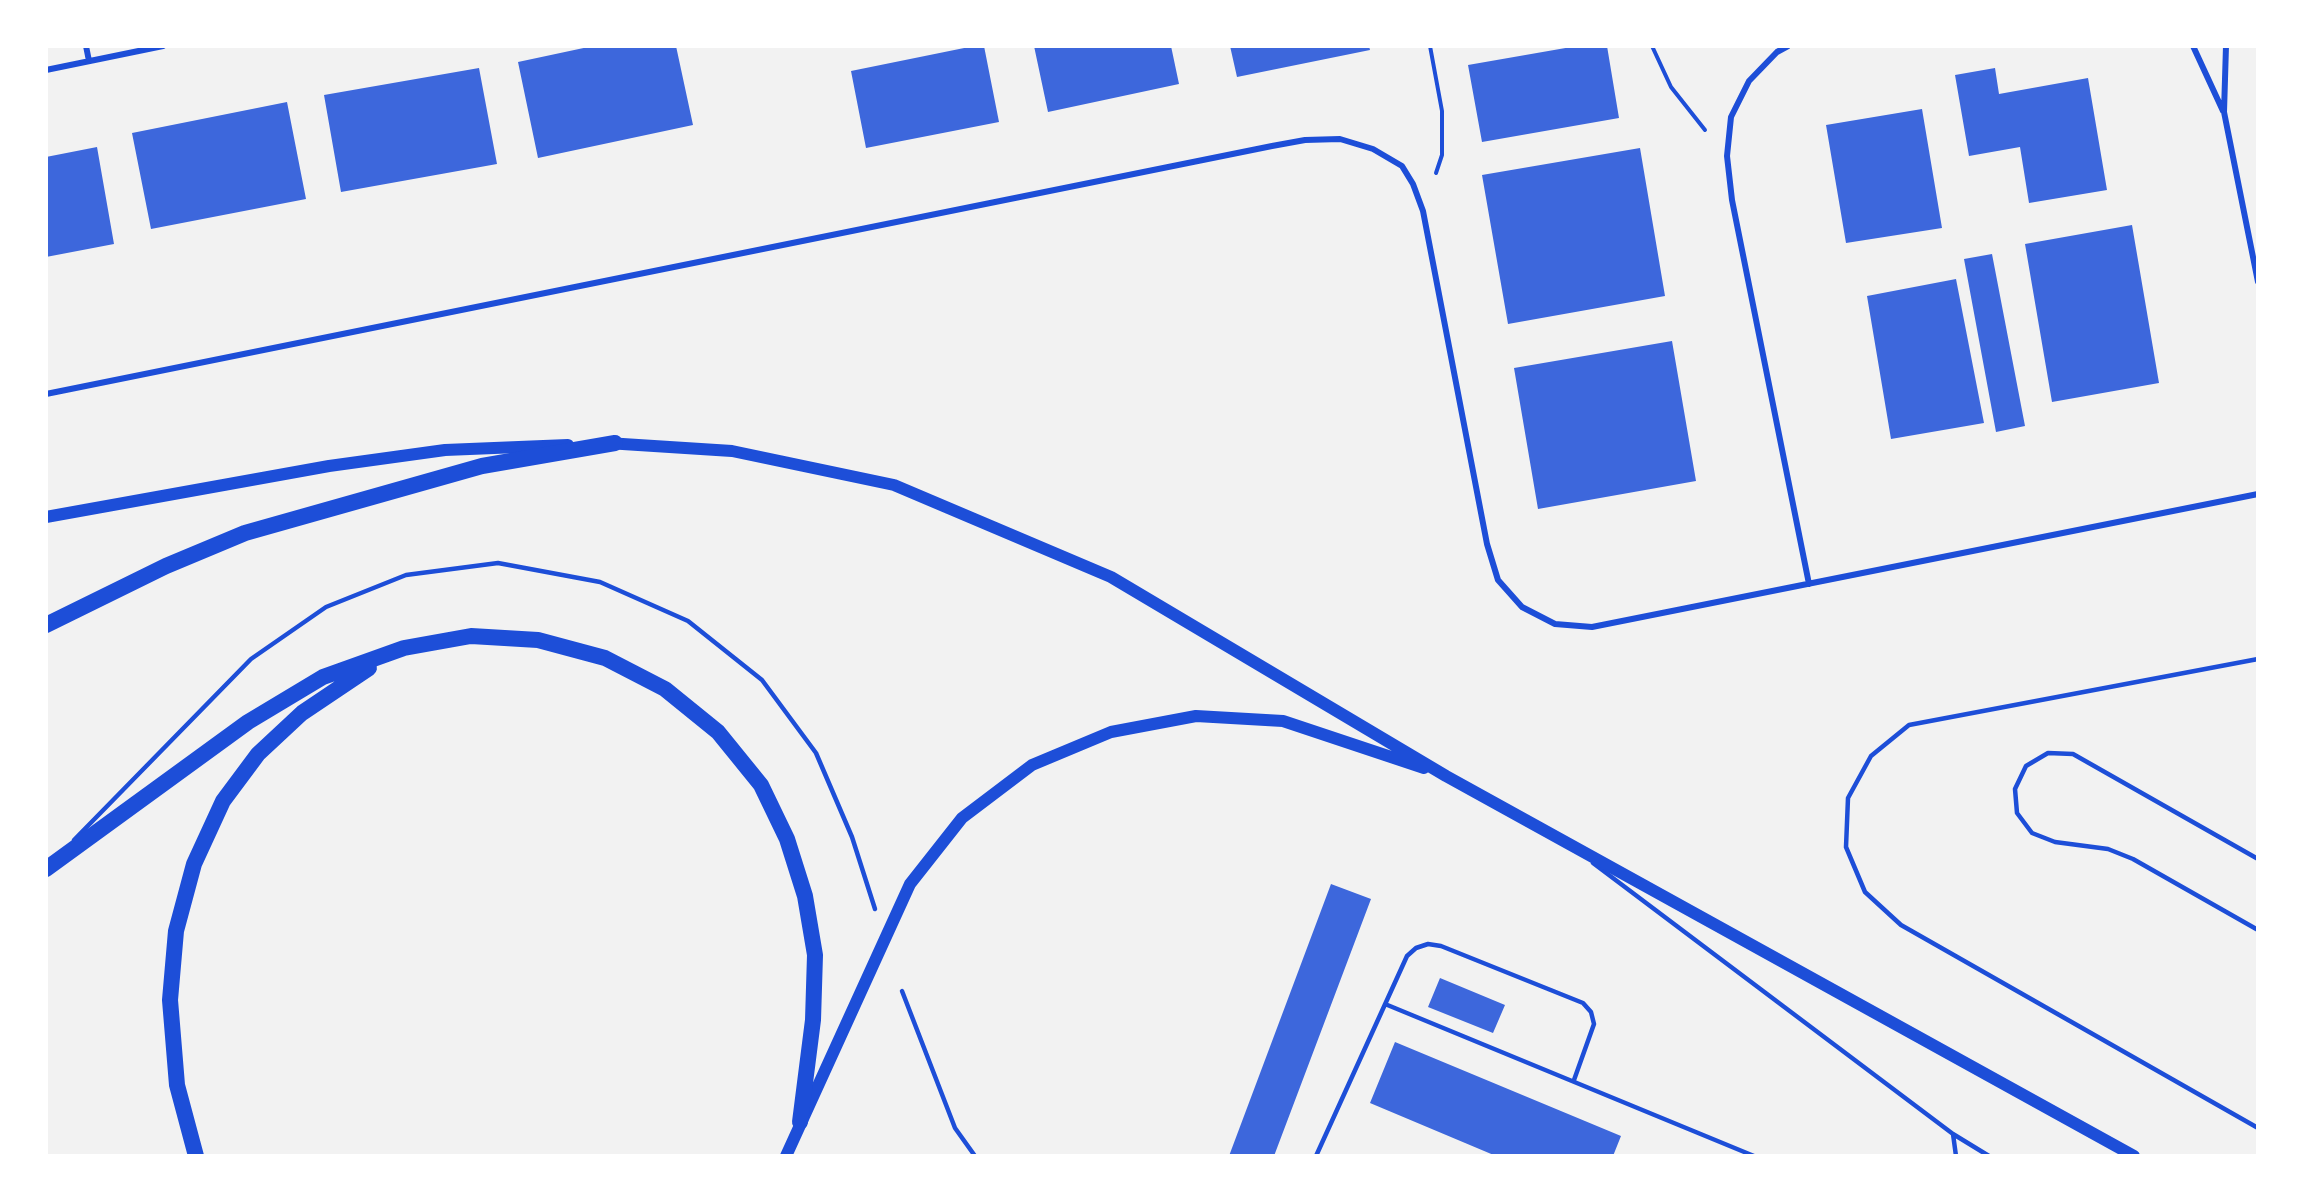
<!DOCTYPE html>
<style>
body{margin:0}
#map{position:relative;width:2304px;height:1202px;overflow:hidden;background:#f2f2f2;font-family:"Archivo Narrow",sans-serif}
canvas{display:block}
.frame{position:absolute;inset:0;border:48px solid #fff;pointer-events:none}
</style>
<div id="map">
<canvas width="2304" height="1202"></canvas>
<div class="frame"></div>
</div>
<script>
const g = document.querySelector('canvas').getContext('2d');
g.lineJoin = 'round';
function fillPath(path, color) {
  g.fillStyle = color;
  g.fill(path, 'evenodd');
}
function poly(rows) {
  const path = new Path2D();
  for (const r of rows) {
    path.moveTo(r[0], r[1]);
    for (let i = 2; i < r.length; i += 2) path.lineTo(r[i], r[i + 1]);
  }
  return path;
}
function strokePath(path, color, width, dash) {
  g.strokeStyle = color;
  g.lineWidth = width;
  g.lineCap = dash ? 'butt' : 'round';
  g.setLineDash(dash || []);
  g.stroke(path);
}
fillPath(poly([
 [593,46,676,46,693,125,538,158,518,62],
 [974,46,984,46,999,122,866,148,851,71],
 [1034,46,1171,46,1179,84,1048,112],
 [1230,46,1369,46,1370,50,1237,77],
 [1577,46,1607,46,1619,118,1482,142,1468,65],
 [479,68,497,164,341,192,324,95],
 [1995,68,1999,94,2088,78,2107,190,2029,203,2020,147,1969,156,1955,75],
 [287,102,306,199,151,229,132,133],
 [1922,109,1942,228,1846,243,1826,125],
 [97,147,114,244,46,257,46,157],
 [1640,148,1665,296,1508,324,1482,175],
 [2132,225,2159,383,2052,402,2025,244],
 [1992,254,2025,426,1996,432,1964,259],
 [1956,279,1984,423,1891,439,1867,296],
 [1672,341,1696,481,1538,509,1514,368],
 [1331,884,1371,899,1274,1156,1229,1156],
 [1440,978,1505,1005,1493,1033,1428,1007],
 [1395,1042,1621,1136,1613,1156,1496,1156,1370,1103]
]), '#3d67dc');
strokePath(poly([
 [1430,46,1442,111,1442,155,1436,173],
 [1652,46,1671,87,1705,130]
]), '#1d4ed8', 4);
strokePath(poly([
 [2258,659,1909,725,1871,756,1848,798,1846,847,1865,892,1901,925,2258,1128],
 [74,840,251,659,326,607,406,575,498,563,600,582,688,621,762,680,816,753,852,837,875,909],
 [2258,859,2073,754,2048,753,2026,766,2015,789,2017,813,2032,833,2055,842,2108,849,2133,859,2258,930],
 [1593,863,1953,1134,1989,1156],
 [902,991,955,1128,975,1156],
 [1385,1004,1754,1156],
 [1953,1134,1956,1156],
 [1316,1156,1407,956,1416,948,1428,944,1441,946,1583,1003,1591,1012,1594,1024,1574,1080]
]), '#1d4ed8', 4.5);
strokePath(poly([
 [86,46,89,61],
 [1788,46,1777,52,1749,81,1731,117,1727,156,1732,200,1809,584],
 [2193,46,2223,111],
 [2226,46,2224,112,2258,282],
 [46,70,163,46],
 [46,394,1272,146,1305,140,1340,139,1373,149,1402,166,1413,184,1423,211,1487,544,1498,580,1522,607,1555,624,1592,627,2258,494]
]), '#1d4ed8', 6);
strokePath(poly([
 [607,443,732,451,894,485,1111,577,1446,776,2134,1156],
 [46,517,329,466,445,450,568,445],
 [786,1156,910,884,962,818,1032,765,1111,732,1196,716,1283,721,1424,768]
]), '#1d4ed8', 12);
strokePath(poly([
 [46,625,166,566,245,533,482,466,615,443],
 [46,869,248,722,323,677,404,648,471,636,538,640,605,658,665,689,718,732,761,785,787,839,805,896,815,955,813,1020,800,1122],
 [196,1156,177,1085,170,1000,176,931,194,864,223,801,258,754,302,713,369,668]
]), '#1d4ed8', 16);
</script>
